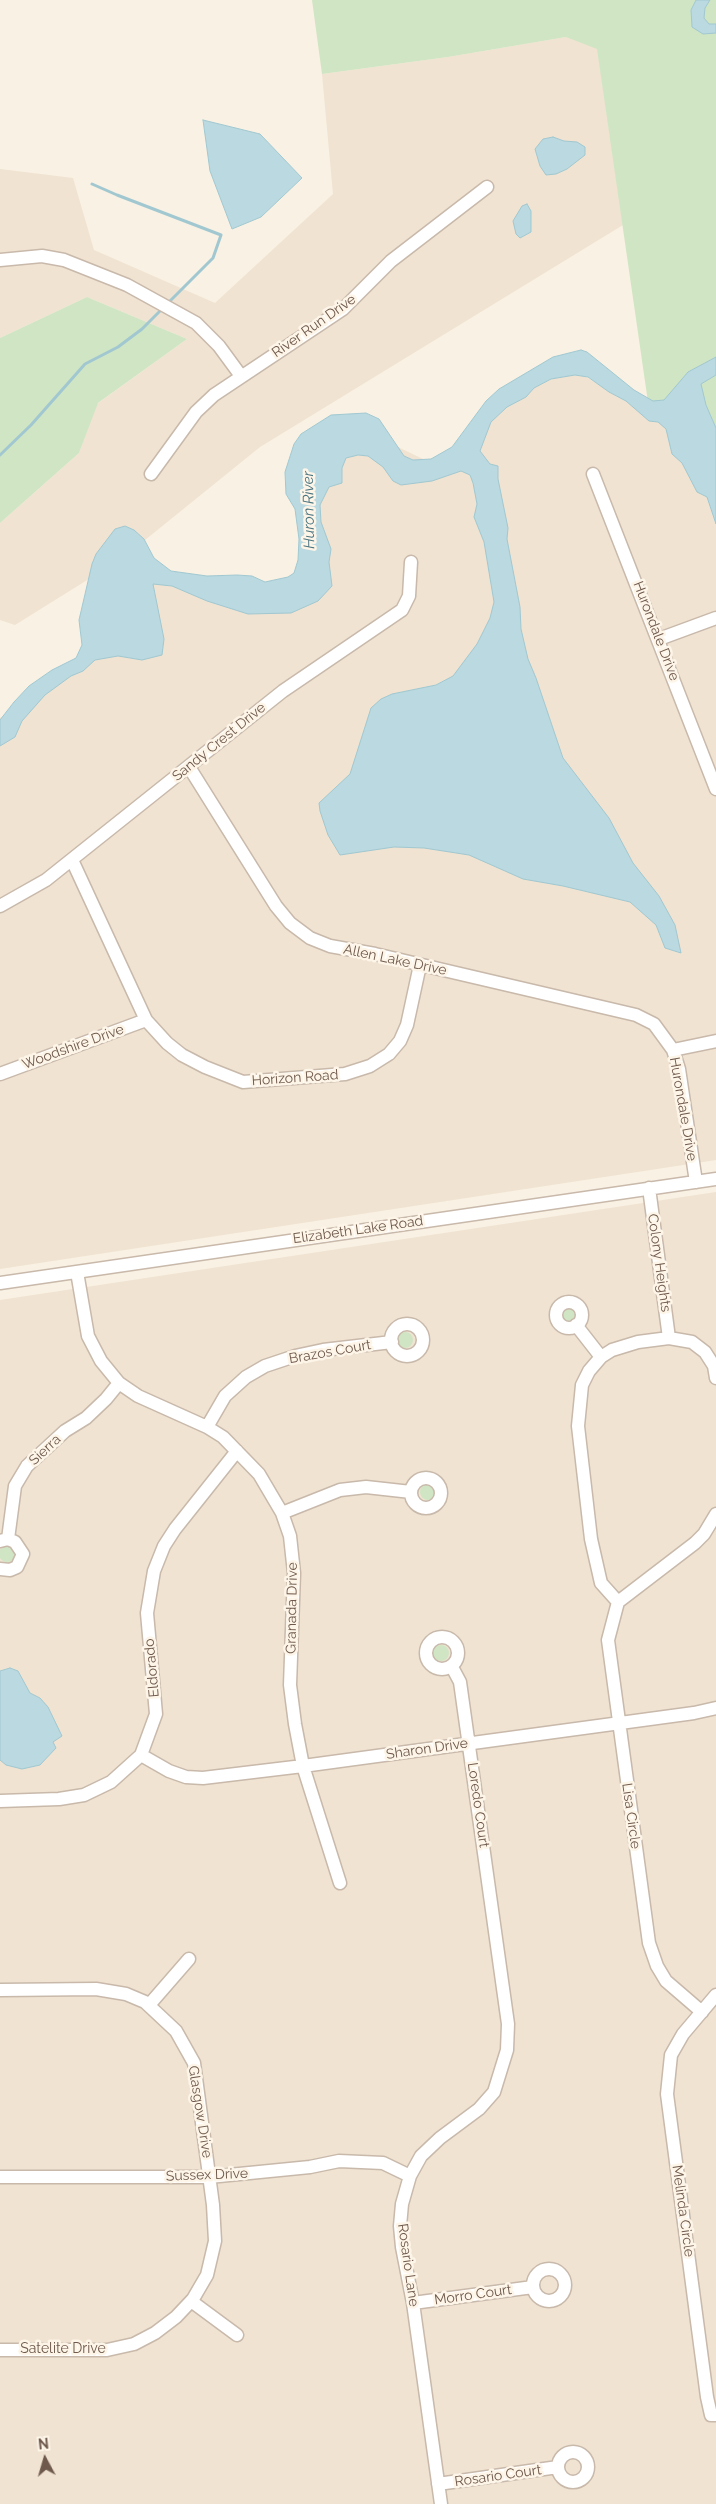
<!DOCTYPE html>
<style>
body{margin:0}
#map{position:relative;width:716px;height:2504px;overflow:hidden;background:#f9f1e3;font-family:Raleway,sans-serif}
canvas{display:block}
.north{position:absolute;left:20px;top:2434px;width:50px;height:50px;-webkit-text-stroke:4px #fdf5e8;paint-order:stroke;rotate:354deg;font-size:14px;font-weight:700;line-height:20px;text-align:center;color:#6e594c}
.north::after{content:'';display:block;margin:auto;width:18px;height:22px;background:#6e594c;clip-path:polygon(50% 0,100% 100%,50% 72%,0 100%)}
</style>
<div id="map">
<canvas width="716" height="2504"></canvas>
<div class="north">N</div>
</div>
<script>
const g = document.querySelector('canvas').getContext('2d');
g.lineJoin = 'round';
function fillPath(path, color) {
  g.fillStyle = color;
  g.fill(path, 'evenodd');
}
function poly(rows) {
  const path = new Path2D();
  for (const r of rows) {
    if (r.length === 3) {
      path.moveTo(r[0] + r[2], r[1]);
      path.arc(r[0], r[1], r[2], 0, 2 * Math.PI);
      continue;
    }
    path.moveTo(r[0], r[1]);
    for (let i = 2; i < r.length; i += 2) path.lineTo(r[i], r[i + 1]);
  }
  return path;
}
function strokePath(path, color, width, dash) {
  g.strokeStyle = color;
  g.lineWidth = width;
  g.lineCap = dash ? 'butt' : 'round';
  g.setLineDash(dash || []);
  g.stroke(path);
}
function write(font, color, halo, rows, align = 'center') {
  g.font = font + ' Raleway,sans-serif';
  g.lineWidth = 5;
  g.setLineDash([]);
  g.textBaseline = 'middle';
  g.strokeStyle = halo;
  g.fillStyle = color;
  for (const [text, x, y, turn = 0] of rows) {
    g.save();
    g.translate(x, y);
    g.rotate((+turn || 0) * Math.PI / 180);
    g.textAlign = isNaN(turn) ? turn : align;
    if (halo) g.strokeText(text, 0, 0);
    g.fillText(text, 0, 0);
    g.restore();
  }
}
fillPath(poly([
 [595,32,623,225,260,447,124,557,15,625,0,620,0,523,79,453,97,404,187,339,87,297,0,338,0,169,73,178,94,250,215,303,333,194,322,74,448,57],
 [573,369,654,417,716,426,716,1160,0,1269,0,718,119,638,130,562,287,607,323,567,300,449,352,425,446,470,490,404],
 [716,1192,716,2504,0,2504,0,1300]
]), '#f0e3d2');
fillPath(poly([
 [312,0,716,0,716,463,648,402,597,49,566,37,448,57,322,74],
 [87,297,187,339,98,403,79,453,0,523,0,338],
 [568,1315,8],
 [405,1340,8],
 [428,1492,8],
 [7,1554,8],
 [441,1653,8]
]), '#d0e5c3');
const water = poly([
 [696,0,710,0,705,8,704,18,709,24,716,24,716,33,703,34,692,27,691,10,696,0],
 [203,120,260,134,302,178,261,217,232,229,210,171,203,120],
 [553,137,564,141,577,142,585,147,585,155,567,169,556,174,546,175,540,166,535,149,543,139,553,137],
 [527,204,531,211,531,232,520,238,516,234,513,221,522,206,527,204],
 [581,350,587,352,634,390,653,401,664,400,688,372,716,357,716,375,701,384,706,405,716,428,716,524,707,497,697,492,682,463,672,454,666,429,658,422,649,421,626,401,609,392,588,377,575,375,551,379,534,388,526,397,507,407,491,422,480,451,490,464,498,466,498,479,508,528,507,539,520,607,521,629,528,659,536,678,563,758,609,818,633,863,659,896,675,925,681,953,665,948,656,925,630,902,563,886,523,879,469,855,424,848,394,847,340,855,328,835,320,811,319,803,350,774,371,708,381,699,392,694,436,685,453,676,477,644,490,618,494,602,484,542,474,517,477,504,473,483,470,475,461,471,432,481,401,485,393,481,383,467,368,456,358,455,346,458,342,468,342,483,329,487,320,505,321,522,331,549,329,562,332,586,318,601,291,613,248,614,207,601,172,586,153,584,164,639,162,655,142,660,118,656,95,660,83,671,71,676,45,695,22,721,15,737,0,746,0,720,14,702,29,686,52,670,76,658,82,645,79,620,92,564,96,554,115,529,125,526,134,530,144,539,154,558,171,571,207,576,237,575,252,576,265,582,288,577,294,573,298,560,299,539,295,509,286,494,285,472,294,444,301,434,331,415,366,413,379,419,404,456,413,460,431,459,452,447,486,401,499,389,553,357,581,350],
 [10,1668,18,1671,30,1693,40,1698,48,1707,62,1736,53,1742,56,1748,40,1765,22,1769,6,1765,0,1760,0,1671,10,1668]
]);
fillPath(water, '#bad9e0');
strokePath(water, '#a1c8d1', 1);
strokePath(poly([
 [92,184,117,195,221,235,213,258,167,304],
 [0,455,31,425,85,364,118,347,142,329,163,308]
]), '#a1c8d1', 3);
const minor = poly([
 [0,260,42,256,64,260,127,285,196,323,219,346,241,376],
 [151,474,196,412,214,395,343,309,391,261,487,187],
 [593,474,716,789],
 [659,639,716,618],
 [189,767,276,906,290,923,310,938,330,946,375,954,636,1015,654,1024,673,1050,679,1069,696,1182],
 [72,860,146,1020,167,1043,182,1055,205,1067,243,1082,345,1074,370,1066,389,1054,400,1041,407,1025,420,965],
 [0,906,46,880,283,691,402,610,409,596,411,562],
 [673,1050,716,1041],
 [0,1074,146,1020],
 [649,1188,669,1338],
 [77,1272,88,1336,101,1361,119,1383,138,1396,207,1427,223,1437,259,1474,282,1513,290,1536,294,1573,290,1685,295,1724,303,1766,340,1883],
 [0,1283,716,1179],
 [569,1315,13],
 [407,1340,16],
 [576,1325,601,1357],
 [207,1427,225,1396,246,1377,265,1366,295,1356,323,1350,392,1342],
 [426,1493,15],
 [282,1513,340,1490,366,1487,411,1492],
 [8,1539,15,1486,27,1466,65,1431,86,1418,106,1399,119,1383],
 [0,1541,8,1539,15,1542,23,1554,17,1567,10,1570,0,1569],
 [618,1602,601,1583,591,1539,578,1426,582,1385,589,1371,601,1357,612,1350,638,1342,669,1338,692,1342,705,1352,714,1366,716,1378],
 [442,1653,16],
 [141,1755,169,1771,186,1777,203,1778,303,1766,694,1713,716,1708],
 [0,1801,59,1799,84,1795,111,1782,141,1755,156,1714,147,1613,154,1571,164,1546,175,1529,237,1451],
 [0,1990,96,1989,126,1994,145,2002,176,2031,194,2063,213,2205,215,2241,207,2275,193,2299,176,2317,155,2333,134,2344,107,2350,0,2350],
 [716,1995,683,2034,671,2055,667,2094,707,2397,711,2415,716,2415],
 [149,2005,189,1959],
 [702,2012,666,1981,657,1966,649,1943,608,1640,618,1602,695,1543,704,1534,716,1514],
 [0,2177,209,2177,310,2167,339,2161,383,2163,410,2176],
 [549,2285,16],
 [191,2301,237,2335],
 [413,2303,533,2287],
 [573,2467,15],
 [438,2484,558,2467],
 [441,2504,413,2303,402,2247,400,2226,402,2204,410,2176,421,2156,440,2138,479,2109,494,2092,507,2050,508,2024,460,1682,452,1667]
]);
strokePath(minor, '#c8b9ab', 15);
strokePath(minor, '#fff', 12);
write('14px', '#6e594c', '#fdf5e8', [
 ["River Run Drive",314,326,-35],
 ["Hurondale Drive",656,631,69],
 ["Sandy Crest Drive",219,742,-39],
 ["Allen Lake Drive",395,960,12],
 ["Woodshire Drive",73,1047,-20],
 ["Horizon Road",295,1078,-4],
 ["Hurondale Drive",683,1109,80],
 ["Elizabeth Lake Road",358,1230,-8],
 ["Colony Heights",659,1263,82],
 ["Brazos Court",330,1352,-10],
 ["Sierra",45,1450,-43],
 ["Granada Drive",292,1608,-89],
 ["Eldorado",152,1668,-95],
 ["Sharon Drive",427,1749,-8],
 ["Loredo Court",478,1805,82],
 ["Lisa Circle",631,1816,82],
 ["Glasgow Drive",200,2112,81],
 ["Sussex Drive",207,2175,-2],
 ["Melinda Circle",683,2211,82],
 ["Rosario Lane",408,2265,82],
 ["Morro Court",473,2295,-8],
 ["Satelite Drive",63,2349],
 ["Rosario Court",498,2476,-8]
]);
write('italic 15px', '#487480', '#fdf5e8', [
 ["Huron River",309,510,-91]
]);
</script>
